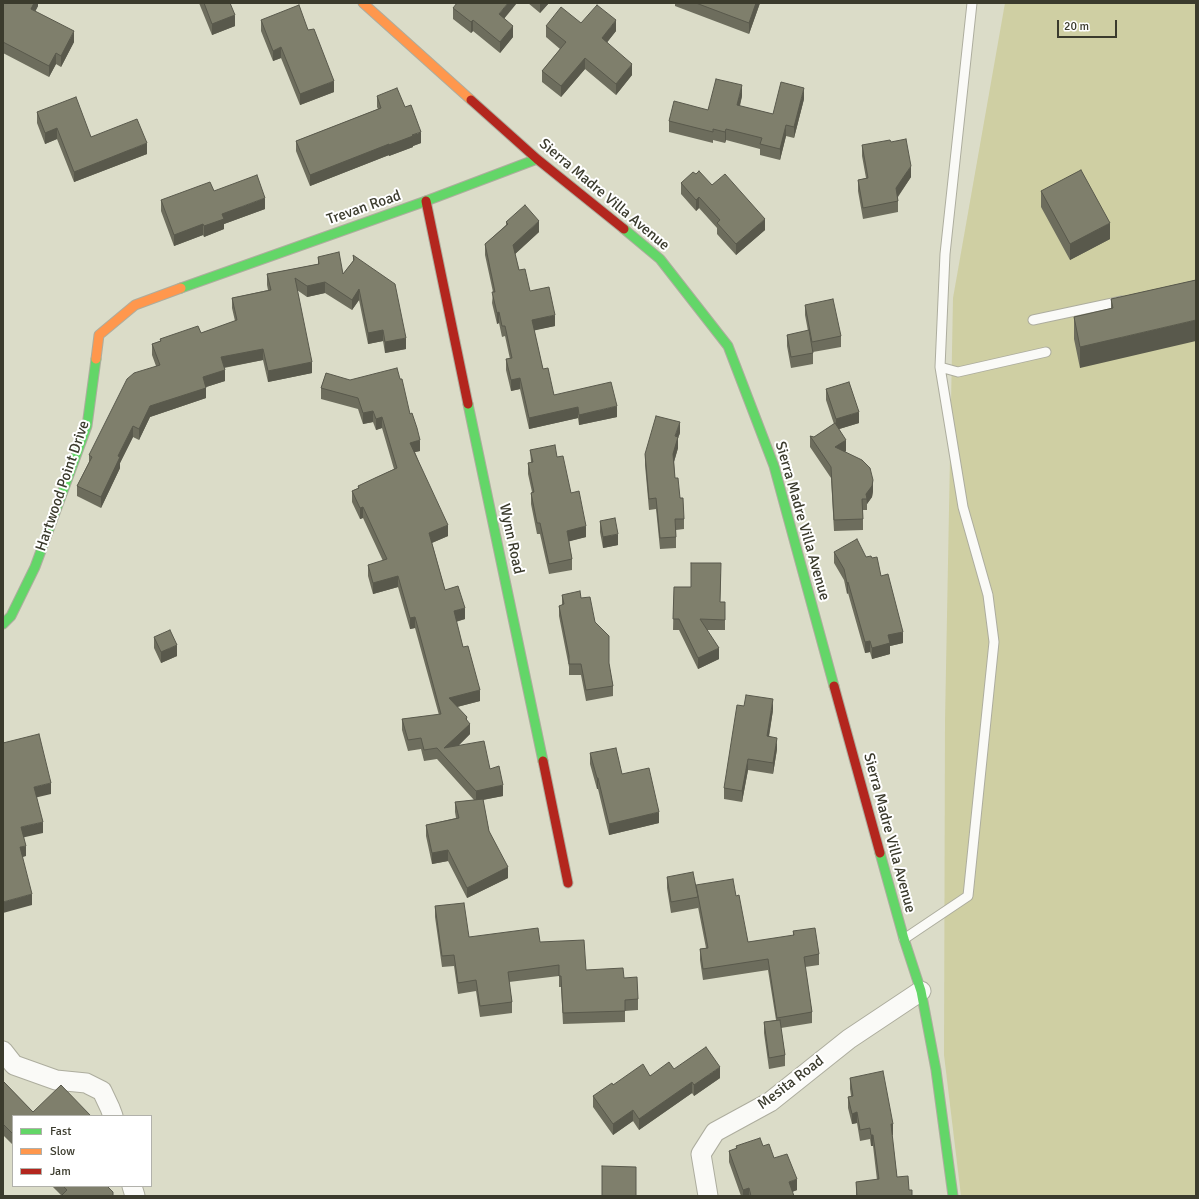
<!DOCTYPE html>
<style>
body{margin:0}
#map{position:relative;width:1199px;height:1199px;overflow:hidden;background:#dbdcc8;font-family:Signika,sans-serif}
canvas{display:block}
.frame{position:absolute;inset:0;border:4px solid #3b3b2d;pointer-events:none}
.legend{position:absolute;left:12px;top:1115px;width:140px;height:72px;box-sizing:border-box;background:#fff;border:1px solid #b1b1ab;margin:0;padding:5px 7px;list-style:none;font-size:12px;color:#3b3b2d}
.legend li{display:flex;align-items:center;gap:8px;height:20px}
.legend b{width:20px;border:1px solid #b1b1ab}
.scale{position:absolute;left:1057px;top:20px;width:60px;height:18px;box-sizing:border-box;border:2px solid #3b3b2d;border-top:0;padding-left:5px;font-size:12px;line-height:14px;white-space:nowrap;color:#3b3b2d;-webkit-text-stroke:3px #fff;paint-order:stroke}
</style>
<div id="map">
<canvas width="1199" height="1199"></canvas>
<div class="frame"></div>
<ul class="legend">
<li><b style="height:5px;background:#63d668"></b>Fast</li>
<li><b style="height:5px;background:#ff974d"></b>Slow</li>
<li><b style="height:5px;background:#b3261e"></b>Jam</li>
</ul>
<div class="scale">20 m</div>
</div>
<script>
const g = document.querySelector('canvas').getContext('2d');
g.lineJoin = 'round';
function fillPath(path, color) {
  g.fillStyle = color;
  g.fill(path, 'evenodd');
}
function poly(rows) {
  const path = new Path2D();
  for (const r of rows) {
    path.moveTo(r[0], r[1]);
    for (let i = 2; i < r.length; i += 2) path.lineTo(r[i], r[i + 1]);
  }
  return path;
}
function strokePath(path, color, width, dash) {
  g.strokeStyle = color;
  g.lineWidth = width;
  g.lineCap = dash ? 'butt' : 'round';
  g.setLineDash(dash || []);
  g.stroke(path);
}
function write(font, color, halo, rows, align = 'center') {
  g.font = font + ' Signika,sans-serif';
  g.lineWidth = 4;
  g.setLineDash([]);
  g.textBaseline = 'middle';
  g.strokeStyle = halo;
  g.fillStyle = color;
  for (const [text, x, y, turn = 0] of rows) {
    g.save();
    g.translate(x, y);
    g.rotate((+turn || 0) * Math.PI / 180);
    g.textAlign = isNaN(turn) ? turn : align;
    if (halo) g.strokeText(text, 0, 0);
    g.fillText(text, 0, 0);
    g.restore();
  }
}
fillPath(poly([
 [1005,3,1196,3,1196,1196,961,1196,944,1055,945,721,953,298]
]), '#cfcfa3');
const lane = poly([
 [1033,320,1122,301],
 [940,367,958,372,1046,352],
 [904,939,968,896,994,642,988,595,963,507,940,367,945,254,972,3]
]);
const street = poly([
 [3,1051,14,1065,56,1080,86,1083,102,1091,110,1108,113,1116],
 [132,1186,135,1196],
 [708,1196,701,1154,715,1132,770,1102,849,1039,921,991]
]);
const fast = poly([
 [624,229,660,259,728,346,774,466,834,686],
 [181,288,426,201,537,159],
 [468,404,543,761],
 [3,624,11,616,35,567,87,426,96,359],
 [880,853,904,939,921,991,936,1070,953,1196]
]);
const slow = poly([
 [363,3,471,100],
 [96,359,99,335,135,305,181,288]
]);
const jam = poly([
 [471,100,537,159,624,229],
 [426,201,468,404],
 [834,686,880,853],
 [543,761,568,883]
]);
strokePath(lane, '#adad9e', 11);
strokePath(street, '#adad9e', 21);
strokePath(fast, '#adad9e', 11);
strokePath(slow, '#adad9e', 11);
strokePath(jam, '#adad9e', 11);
strokePath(lane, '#fafaf7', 9);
strokePath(street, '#fafaf7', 19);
strokePath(fast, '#63d668', 9);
strokePath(slow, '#ff974d', 9);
strokePath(jam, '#b3261e', 9);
fillPath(poly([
 [3,3,38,3,38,6,35,11,74,42,61,67,56,64,49,77,3,53],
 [199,3,230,3,235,26,212,35],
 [528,3,549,3,540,13],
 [675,3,760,3,749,34,675,6],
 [453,8,504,18,513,37,500,53,473,31,471,33,453,19],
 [261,20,334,92,300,105,281,58,273,61,261,31],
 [581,23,616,31,607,42,632,75,616,95,585,69,561,97,542,82,542,71,560,49,546,37,546,26],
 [377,96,405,107,421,143,413,146,413,147,389,156,389,155,310,186,296,151,296,141,378,109,377,107],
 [742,96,740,106,773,114,804,99,794,138,786,136,780,160,760,155,760,149,726,140,725,143,713,140,713,143,669,132,669,121,708,110],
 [37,112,91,137,147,154,74,182,57,139,45,144,37,123],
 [891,142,911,177,898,197,898,212,863,219,858,191,858,180,866,178,862,156,862,145],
 [696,174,712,185,765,230,736,255,717,234,717,228,699,208,696,211,681,194,681,183],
 [1041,191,1110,239,1070,260,1041,207],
 [161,200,265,209,224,224,224,229,204,237,203,235,174,246,161,211],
 [506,222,539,232,515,254,519,270,530,291,555,326,534,330,543,369,554,395,617,417,579,425,578,418,529,429,520,389,511,391,506,370,506,359,510,359,505,336,502,337,499,323,497,324,492,303,493,292,485,255,485,244,506,225],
 [353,255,406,349,385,353,383,341,368,344,359,300,352,310,325,293,307,297,297,290,312,373,268,382,263,360,224,368,225,381,206,387,206,398,150,417,139,440,133,437,120,463,120,468,101,508,77,496,77,486,89,462,89,455,156,366,152,355,152,344,160,341,160,339,201,333,235,321,232,308,232,298,268,290,267,285,267,274,318,264,318,257,343,274,353,261],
 [1196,280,1080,368,1074,339,1074,317,1111,309,1111,299],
 [805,305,841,336,841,347,813,352,813,364,791,368,787,346,787,335,808,331,805,315],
 [326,373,410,414,420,451,415,452,448,536,432,543,445,590,465,619,456,622,463,647,480,701,457,707,467,720,470,734,458,746,490,769,503,796,483,800,489,831,508,878,467,898,448,861,432,864,426,836,426,825,456,818,455,812,455,802,474,800,437,759,424,761,421,749,408,751,402,730,402,719,439,715,415,628,410,629,398,587,373,594,368,576,368,565,383,561,363,518,360,519,352,502,352,491,358,488,358,486,375,479,375,478,394,469,382,428,376,430,373,422,363,424,358,409,321,399,321,388],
 [826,389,859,423,839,429,846,451,845,452,873,491,872,497,867,504,867,510,863,510,863,530,834,531,831,478,810,447,810,436,814,437,834,424,826,400],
 [680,433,678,438,678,448,674,462,675,478,684,519,684,529,676,530,676,548,660,549,656,509,649,510,645,465,645,454],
 [530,450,557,457,586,537,569,541,572,559,572,570,549,574,540,534,537,534,531,504,531,493,532,492,528,474,528,463,531,462],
 [600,521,618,545,603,548,600,532],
 [834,552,866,557,881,576,903,643,890,646,890,654,872,659,870,652,865,653,848,593,847,594,844,580,834,563],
 [721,574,720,602,725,602,725,630,707,630,719,659,698,669,679,630,673,630,674,587,691,587],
 [562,595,581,598,595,622,609,664,613,686,613,696,586,701,581,675,569,675,569,667,559,616,559,606,562,605],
 [154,637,177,656,161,663,154,648],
 [773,710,769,737,777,749,773,774,748,770,742,802,724,799,724,788],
 [590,753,659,823,609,835,598,789,597,789,590,764],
 [667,877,696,887,736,896,748,942,793,936,793,931,819,954,819,965,805,967,812,1012,812,1023,781,1028,785,1055,785,1066,769,1069,764,1033,764,1022,776,1020,768,970,703,980,700,960,700,949,706,948,698,907,698,908,671,913,667,888],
 [435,906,469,937,540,942,586,970,624,978,638,999,638,1010,625,1011,625,1022,563,1024,561,987,559,987,559,976,509,982,512,1002,512,1013,480,1017,476,991,458,994,454,966,442,967,435,917],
 [674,1069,720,1078,694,1096,692,1093,639,1130,633,1121,613,1135,593,1107,593,1096,613,1085],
 [850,1078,893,1135,892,1135,897,1177,909,1190,912,1196,856,1196,856,1182,877,1180,873,1146,871,1146,870,1139,860,1141,857,1123,852,1124,848,1108,848,1097,851,1096,850,1089],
 [3,1081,33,1112,13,1116,13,1145,3,1135],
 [736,1146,763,1146,774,1158,797,1190,792,1192,794,1196,741,1196,729,1162,729,1151,736,1149],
 [52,1186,107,1186,113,1196,62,1196]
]), '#6d6d5d');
fillPath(poly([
 [34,3,38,3,38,6,31,20,31,9],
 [508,3,517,3,499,25,499,14],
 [540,3,549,3,540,13],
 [756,3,760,3,749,34,749,23],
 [235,15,235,26,212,35,212,24],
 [473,20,473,31,471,33,471,22],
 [616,20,616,31,602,49,602,38],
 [513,26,513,37,500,53,500,42],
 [74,31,74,42,61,67,61,56],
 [281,47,281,58,273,61,273,51],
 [56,53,56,64,49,77,49,66],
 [585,58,585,69,561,97,561,86],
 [632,64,632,75,616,95,616,84],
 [334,81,334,92,300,105,300,94],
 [742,85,742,96,737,116,737,105],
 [804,88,804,99,794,138,794,127],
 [786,125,786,136,780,160,780,149],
 [57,128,57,139,45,144,45,133],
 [726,129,726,140,725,143,725,132],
 [421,132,421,143,413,146,413,147,389,156,389,145],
 [147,143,147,154,74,182,74,172],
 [389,144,389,155,310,186,310,175],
 [911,166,911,177,896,199,896,188],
 [699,197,699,208,696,211,696,200],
 [265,198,265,209,224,224,224,229,204,237,204,226,222,214],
 [765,219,765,230,736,255,736,244],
 [539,221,539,232,513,256,513,245],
 [1110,223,1110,239,1070,260,1070,244],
 [203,224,203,235,174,246,174,235],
 [325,282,325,293,307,297,307,286],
 [359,289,359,300,352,310,352,300],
 [499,312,499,323,497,324,497,313],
 [555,315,555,326,532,331,532,320],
 [1196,320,1196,341,1080,368,1080,347],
 [383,330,383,341,368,344,368,333],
 [406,338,406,349,385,353,385,342],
 [263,349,263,360,221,368,221,357],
 [312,362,312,373,268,382,268,371],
 [225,370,225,381,203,388,203,377],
 [520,378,520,389,511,391,511,380],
 [206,388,206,398,150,417,139,440,139,429,150,406],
 [617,406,617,417,579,425,579,415],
 [578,407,578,418,529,429,529,418],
 [373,411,373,422,363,424,363,413],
 [859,412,859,423,836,430,836,419],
 [382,417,382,428,376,430,376,419],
 [680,422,680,433,678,438,678,448,673,465,673,454,675,436],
 [133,426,133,437,120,463,120,468,101,508,101,497,118,456],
 [420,440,420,451,410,453,410,443],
 [846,440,846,451,835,458,835,447],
 [873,480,873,491,872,497,867,504,866,494],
 [363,507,363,518,360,519,360,508],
 [448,525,448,536,429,544,429,533],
 [586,526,586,537,567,542,567,531],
 [618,534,618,545,603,548,603,537],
 [398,576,398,587,373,594,373,583],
 [848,582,848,593,847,594,847,583],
 [465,608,465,619,454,622,454,611],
 [415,617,415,628,410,629,410,618],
 [903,632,903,643,890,646,890,654,872,659,872,648,888,635],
 [870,641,870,652,865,653,865,642],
 [177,645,177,656,161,663,161,652],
 [719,648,719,659,698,669,698,658],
 [480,690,480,701,449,709,449,698],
 [773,699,773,710,767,747,767,736],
 [467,717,467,726,470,724,470,734,446,758,444,748],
 [777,738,777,749,773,774,773,763],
 [748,759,748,770,742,802,742,791],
 [597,778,598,778,598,789,597,789],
 [51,783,51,794,34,798,34,787],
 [503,785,503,796,476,801,476,791],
 [659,812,659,823,609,835,609,824],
 [43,822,43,833,21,838,21,827],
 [26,846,26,856,20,858,20,847],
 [448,850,448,861,432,864,432,853],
 [508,867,508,878,467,898,467,888],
 [32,894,32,905,3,913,3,902],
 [720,1067,720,1078,694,1096,694,1085],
 [692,1082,692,1093,639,1130,639,1119],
 [633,1110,633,1121,613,1135,613,1124],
 [857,1112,857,1123,852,1124,852,1114],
 [891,1124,893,1124,893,1135,891,1135],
 [871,1135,873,1135,873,1146,871,1146],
 [797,1179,797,1190,789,1193,789,1182],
 [749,1188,749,1196,743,1196,743,1190]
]), '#59594c');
const building = poly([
 [3,3,34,3,31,9,74,31,61,56,56,53,49,66,3,42,3,3],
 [204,3,230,3,235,15,212,24,204,3],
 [457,3,508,3,499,14,513,26,500,42,473,20,471,22,453,8,457,3],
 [696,3,756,3,749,23,696,3],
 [299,5,308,30,314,29,334,81,300,94,281,47,273,51,261,20,299,5],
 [597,5,616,20,602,38,632,64,616,84,585,58,561,86,542,71,566,42,546,26,561,7,581,23,597,5],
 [716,79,742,85,737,105,773,114,781,82,804,88,794,127,786,125,780,149,760,144,762,138,726,129,725,132,713,129,713,132,669,121,674,101,708,110,716,79],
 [397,88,405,107,411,105,421,132,412,135,413,136,389,145,389,144,310,175,296,141,381,108,377,96,397,88],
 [76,97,91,137,137,119,147,143,74,172,57,128,45,133,37,112,76,97],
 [906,139,911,166,896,188,898,201,863,208,858,180,868,178,862,145,890,140,891,142,906,139],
 [1081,170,1110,223,1070,244,1041,191,1081,170],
 [699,171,712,185,725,174,765,219,736,244,717,223,720,220,699,197,696,200,681,183,693,172,696,174,699,171],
 [257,175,265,198,222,214,224,219,204,226,203,224,174,235,161,200,210,182,214,191,257,175],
 [525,205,539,221,513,245,519,270,525,269,530,291,549,287,555,315,532,320,543,369,548,368,554,395,611,382,617,406,579,415,578,407,529,418,520,378,511,380,506,359,512,358,505,326,502,326,499,312,497,313,492,292,495,292,485,244,508,224,506,222,525,205],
 [339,252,343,274,354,260,353,255,395,284,406,338,385,342,383,330,368,333,359,289,352,300,325,282,307,286,295,278,312,362,268,371,263,349,221,357,225,370,203,377,206,388,150,406,139,429,133,426,118,456,120,457,101,497,77,486,92,457,89,455,127,379,134,373,160,365,152,344,161,341,160,339,198,326,201,333,237,320,232,298,271,290,267,274,319,264,318,257,339,252],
 [1196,280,1196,320,1080,347,1074,317,1113,308,1111,299,1196,280],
 [833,299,841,336,812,342,805,305,833,299],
 [809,330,813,353,791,357,787,335,809,330],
 [397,368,400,379,402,379,410,414,412,413,417,428,420,440,410,443,448,525,429,533,445,590,458,586,465,608,454,611,463,647,468,646,480,690,449,698,467,717,466,719,470,724,444,748,484,741,490,769,499,766,503,785,476,791,437,748,424,750,421,738,408,740,402,719,441,714,415,617,410,618,398,576,373,583,368,565,387,559,363,507,360,508,352,491,359,488,358,486,375,478,397,468,382,417,376,419,373,411,363,413,358,398,321,388,326,373,350,380,397,368],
 [849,382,859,412,836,419,826,389,849,382],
 [656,416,680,422,675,436,678,437,673,454,675,478,678,478,680,498,683,498,684,519,675,519,676,537,660,538,656,498,649,499,645,454,656,416],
 [835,423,846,440,835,447,862,460,870,468,873,480,872,486,866,494,867,499,862,499,863,519,834,520,831,467,810,436,814,437,835,423],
 [555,445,557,457,563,456,571,493,579,491,586,526,567,531,572,559,549,564,540,523,537,523,531,493,534,492,528,463,533,462,530,450,555,445],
 [615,518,618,534,603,537,600,521,615,518],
 [857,539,866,557,871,556,872,558,877,557,881,576,888,574,903,632,888,635,890,643,872,648,870,641,865,642,848,582,847,583,844,569,834,552,857,539],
 [691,563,721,563,720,602,725,602,725,620,700,619,719,648,698,658,679,619,673,619,674,587,691,587,691,563],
 [580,591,581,598,590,597,595,622,609,636,609,663,613,686,586,690,581,664,569,664,569,656,559,606,564,604,562,595,580,591],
 [170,630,177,645,161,652,154,637,170,630],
 [746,695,773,699,767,736,777,738,773,763,748,759,742,791,724,788,737,705,744,706,746,695],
 [39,734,51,783,34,787,43,822,21,827,26,846,20,847,32,894,3,902,3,743,39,734],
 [616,748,622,774,649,768,659,812,609,824,598,778,597,778,590,753,616,748],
 [483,799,489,831,508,867,467,888,448,850,432,853,426,825,459,818,455,802,483,799],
 [693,872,698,897,671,902,667,877,693,872],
 [733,879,736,896,739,895,748,942,794,935,793,931,815,928,819,954,804,957,812,1012,777,1018,768,959,703,969,700,949,708,948,696,885,733,879],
 [464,903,469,937,538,928,540,942,584,940,586,970,623,968,624,978,637,977,638,999,625,1000,625,1011,563,1013,561,976,559,976,559,965,508,972,512,1002,480,1006,476,980,458,983,454,955,442,956,435,906,464,903],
 [780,1020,785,1055,769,1058,764,1022,780,1020],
 [706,1047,720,1067,694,1085,692,1082,639,1119,633,1110,613,1124,593,1096,612,1083,613,1085,643,1064,650,1076,669,1062,674,1069,706,1047],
 [883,1071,893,1124,891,1124,897,1177,908,1176,909,1190,912,1190,912,1196,857,1196,856,1182,879,1179,873,1135,871,1135,870,1128,860,1130,857,1112,852,1114,848,1097,853,1096,850,1078,883,1071],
 [3,1081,33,1112,61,1085,91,1116,13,1116,13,1134,3,1124,3,1081],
 [760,1138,763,1146,769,1144,774,1158,787,1154,797,1179,789,1182,794,1196,751,1196,749,1188,743,1190,729,1151,737,1148,736,1146,760,1138],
 [602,1166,636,1167,636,1196,602,1196,602,1166],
 [63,1186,107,1186,113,1192,113,1196,63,1196,62,1195,67,1190,63,1186]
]);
fillPath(building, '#7f7f6c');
strokePath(building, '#59594c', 1);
write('15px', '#3b3b2d', '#fff', [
 ["Sierra Madre Villa Avenue",604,195,40],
 ["Trevan Road",364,208,-19],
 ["Hartwood Point Drive",63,486,-71],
 ["Sierra Madre Villa Avenue",802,521,74],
 ["Wynn Road",511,539,78],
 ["Sierra Madre Villa Avenue",889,833,75],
 ["Mesita Road",791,1083,-37]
]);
</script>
